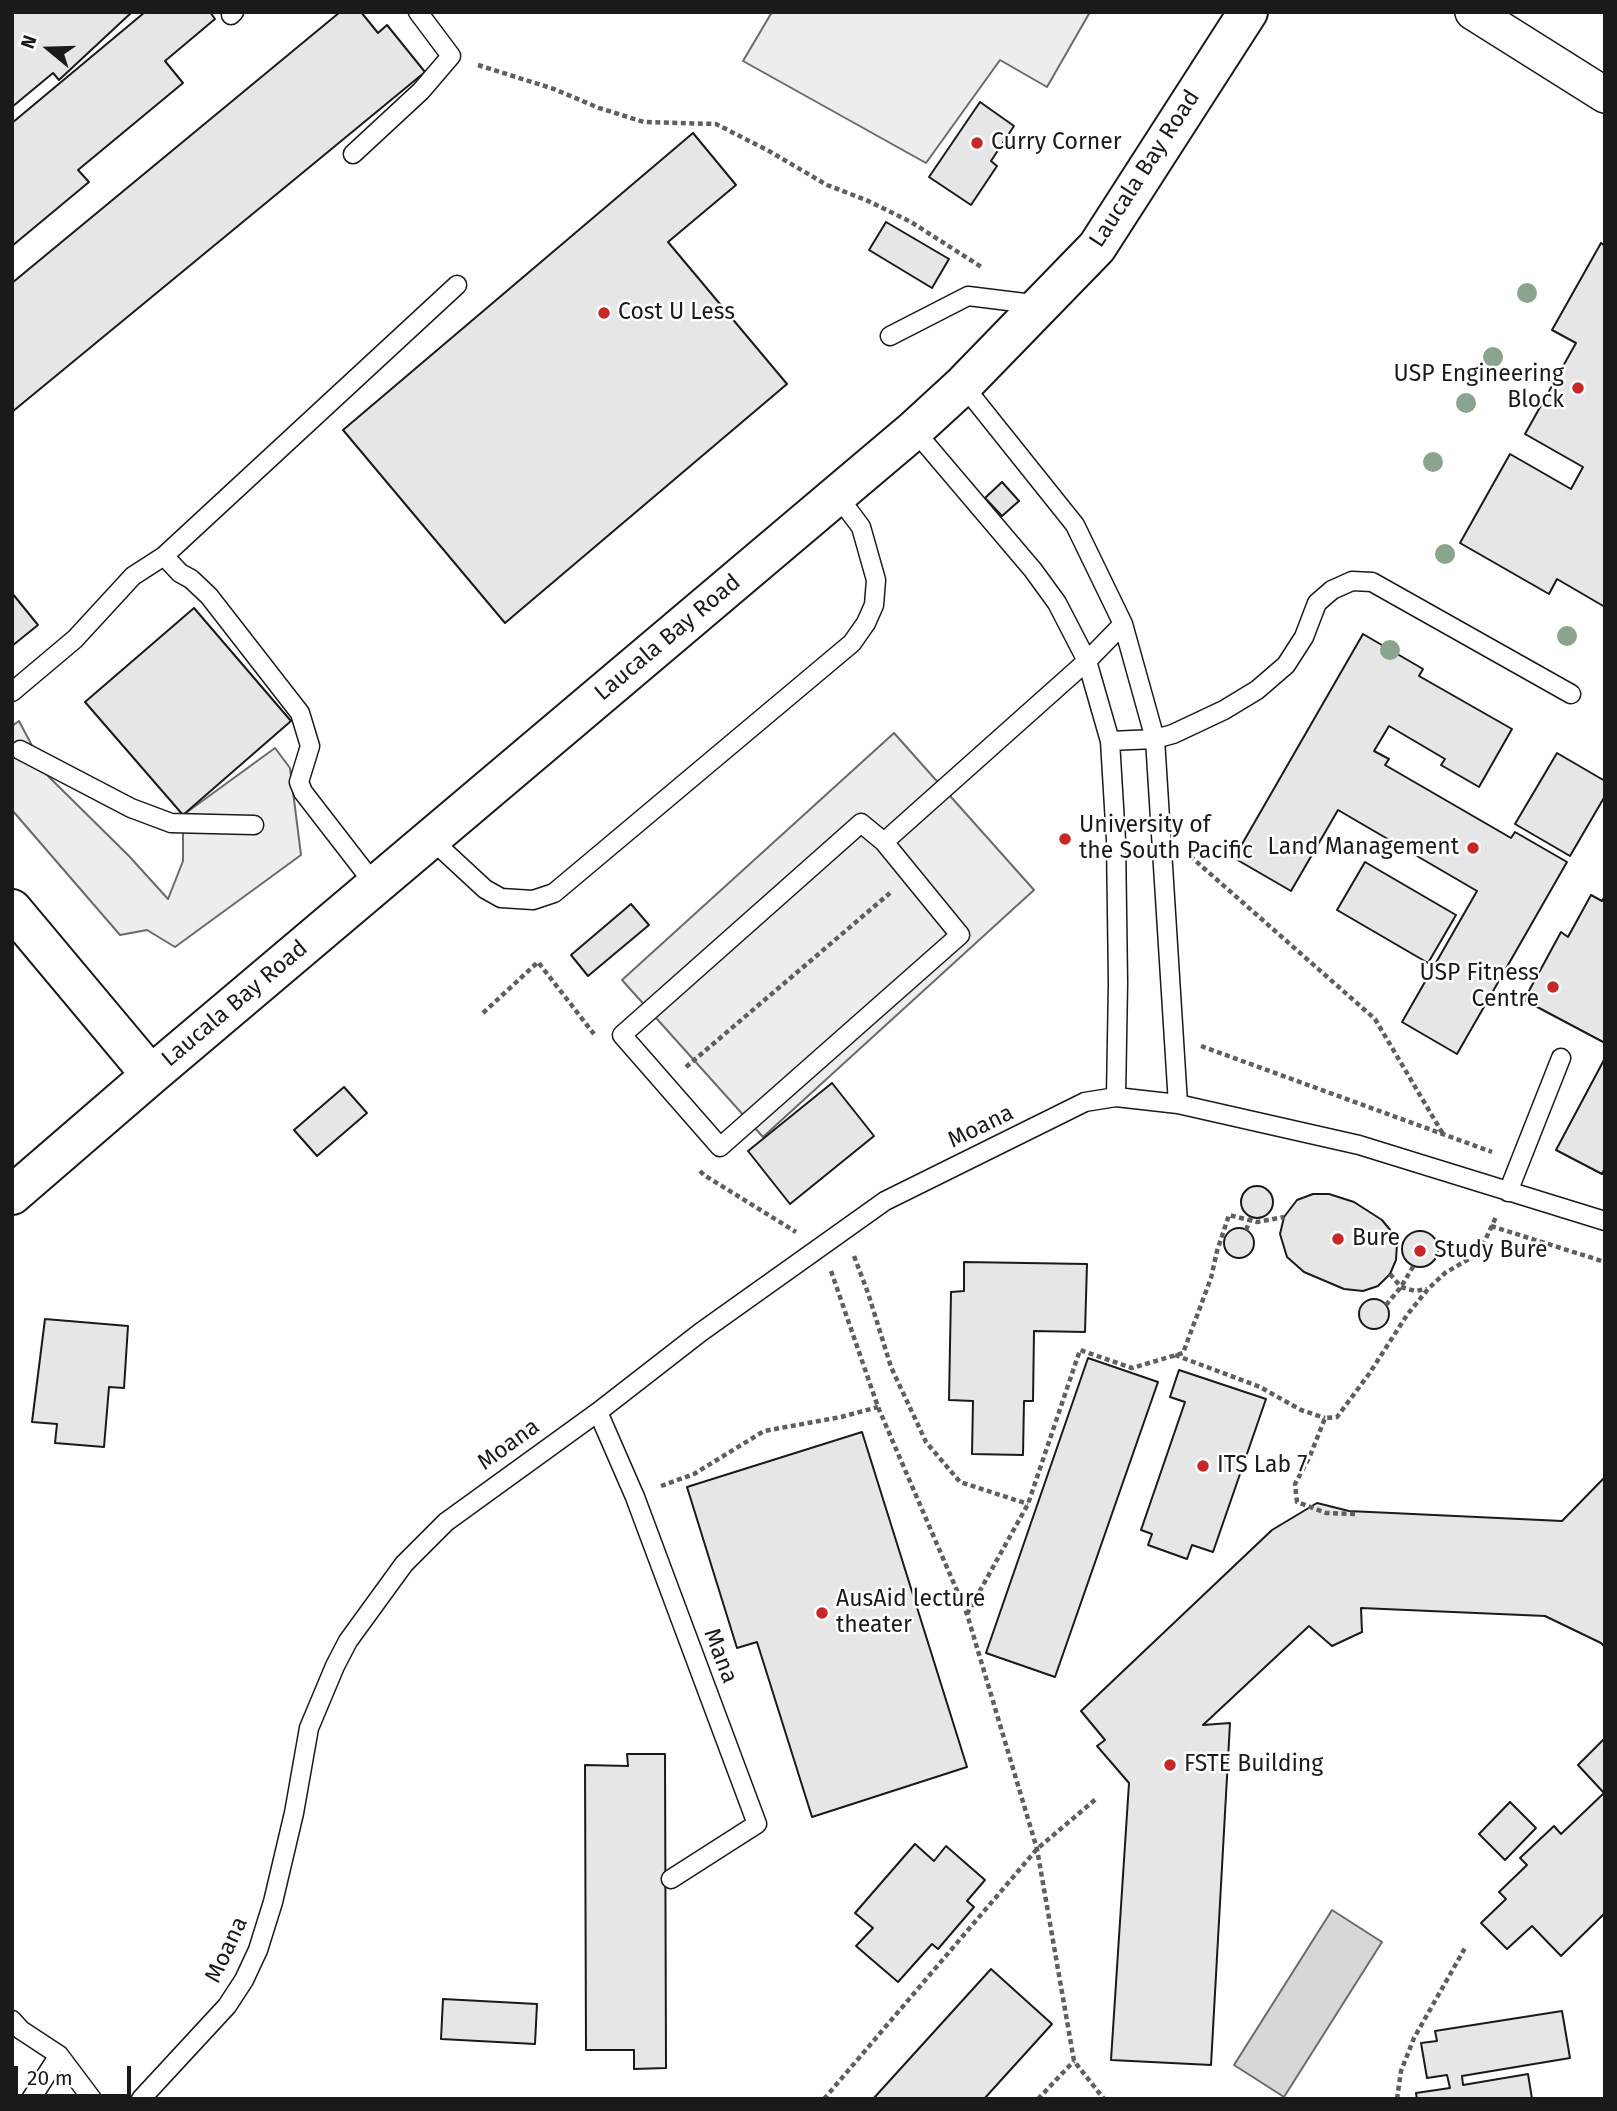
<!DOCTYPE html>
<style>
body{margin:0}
#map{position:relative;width:1617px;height:2111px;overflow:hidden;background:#fff;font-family:"Fira Sans",sans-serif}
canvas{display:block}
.frame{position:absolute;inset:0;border:14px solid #1a1a1a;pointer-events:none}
.north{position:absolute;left:14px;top:14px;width:70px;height:70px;-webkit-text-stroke:5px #fff;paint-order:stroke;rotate:289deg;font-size:19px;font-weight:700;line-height:28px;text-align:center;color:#1a1a1a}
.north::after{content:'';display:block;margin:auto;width:24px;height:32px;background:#1a1a1a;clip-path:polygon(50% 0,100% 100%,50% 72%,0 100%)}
.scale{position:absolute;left:14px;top:2066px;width:117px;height:32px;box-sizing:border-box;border:4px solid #1a1a1a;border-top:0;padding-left:9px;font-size:21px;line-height:24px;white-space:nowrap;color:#1a1a1a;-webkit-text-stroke:5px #fff;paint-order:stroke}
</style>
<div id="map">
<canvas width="1617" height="2111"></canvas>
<div class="frame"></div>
<div class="north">N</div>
<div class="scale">20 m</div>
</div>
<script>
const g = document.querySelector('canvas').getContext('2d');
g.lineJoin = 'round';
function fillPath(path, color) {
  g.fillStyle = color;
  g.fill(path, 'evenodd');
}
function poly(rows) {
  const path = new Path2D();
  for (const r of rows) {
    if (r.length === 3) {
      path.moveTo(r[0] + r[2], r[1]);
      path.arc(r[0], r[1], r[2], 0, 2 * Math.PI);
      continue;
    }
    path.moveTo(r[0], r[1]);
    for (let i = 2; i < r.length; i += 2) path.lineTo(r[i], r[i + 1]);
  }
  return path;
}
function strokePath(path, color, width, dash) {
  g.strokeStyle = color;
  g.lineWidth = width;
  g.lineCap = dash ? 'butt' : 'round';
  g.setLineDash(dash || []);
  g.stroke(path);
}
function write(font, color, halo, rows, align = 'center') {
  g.font = font + ' "Fira Sans",sans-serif';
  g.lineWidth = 5;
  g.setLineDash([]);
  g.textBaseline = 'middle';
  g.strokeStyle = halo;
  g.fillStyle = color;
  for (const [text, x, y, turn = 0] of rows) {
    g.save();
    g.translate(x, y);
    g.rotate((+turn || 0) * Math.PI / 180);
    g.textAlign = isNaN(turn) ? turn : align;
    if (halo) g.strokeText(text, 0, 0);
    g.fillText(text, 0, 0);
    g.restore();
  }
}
const built = poly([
 [772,12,1090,12,1047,87,1000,60,926,163,743,61,772,12],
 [19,721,48,776,129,856,168,899,183,861,183,815,275,748,290,768,301,855,175,947,147,930,120,935,12,810,12,726,19,721],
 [894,733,1034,890,763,1137,622,980,894,733]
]);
fillPath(built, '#ededed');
strokePath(built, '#6a6a6a', 2);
const water = poly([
 [1332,1910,1382,1942,1284,2097,1234,2065,1332,1910]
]);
fillPath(water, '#d7d7d7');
strokePath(water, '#6a6a6a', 2);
const building = poly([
 [12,12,132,12,59,80,53,73,12,107,12,12],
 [145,12,210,12,215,19,165,61,183,83,78,170,89,182,12,246,12,123,145,12],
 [340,12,361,12,378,33,387,25,425,72,12,412,12,283,340,12],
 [980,102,1014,126,991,161,997,166,971,205,929,177,980,102],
 [693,133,736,185,668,242,787,384,505,623,343,430,693,133],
 [886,222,949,259,932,288,869,250,886,222],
 [1601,243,1605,246,1605,607,1557,579,1549,594,1460,543,1510,454,1571,489,1583,467,1525,434,1576,343,1552,330,1601,243],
 [1002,482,1019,501,1002,516,985,498,1002,482],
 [12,593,38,625,12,646,12,593],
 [194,608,291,721,183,815,85,702,194,608],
 [1363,634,1423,669,1419,676,1512,729,1479,787,1441,765,1445,759,1389,726,1374,751,1389,759,1385,765,1511,838,1515,832,1567,862,1457,1054,1402,1022,1477,891,1338,810,1291,891,1234,858,1363,634],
 [1557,753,1605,781,1605,796,1570,856,1515,824,1557,753],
 [1365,862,1456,915,1428,963,1337,910,1365,862],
 [1591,895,1602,901,1605,896,1605,1043,1524,1000,1561,932,1568,937,1591,895],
 [631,904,649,925,588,976,571,955,631,904],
 [1605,1058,1605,1168,1602,1174,1556,1150,1605,1058],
 [832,1083,874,1136,790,1204,748,1151,832,1083],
 [344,1087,367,1113,317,1156,294,1130,344,1087],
 [1257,1202,16],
 [1313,1194,1329,1194,1354,1202,1382,1220,1391,1231,1397,1244,1396,1260,1390,1274,1378,1286,1363,1291,1344,1289,1304,1272,1287,1257,1280,1234,1284,1217,1297,1200,1313,1194],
 [1239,1243,15],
 [1420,1249,18],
 [964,1262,1087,1264,1085,1332,1034,1331,1033,1401,1024,1401,1023,1455,972,1454,973,1401,949,1400,951,1292,964,1291,964,1262],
 [1374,1314,15],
 [45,1319,128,1326,124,1388,109,1387,104,1447,55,1443,57,1424,32,1422,45,1319],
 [1088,1358,1158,1382,1055,1677,986,1653,1088,1358],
 [1179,1370,1266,1399,1213,1552,1192,1545,1187,1559,1148,1545,1152,1534,1141,1530,1185,1402,1170,1397,1179,1370],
 [862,1432,967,1767,812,1817,757,1642,737,1648,687,1487,862,1432],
 [1605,1477,1605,1647,1601,1643,1545,1616,1361,1608,1362,1632,1332,1646,1309,1626,1203,1725,1230,1723,1211,2065,1111,2060,1129,1783,1097,1746,1105,1740,1081,1711,1272,1530,1317,1503,1349,1511,1562,1521,1605,1477],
 [1604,1739,1605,1913,1561,1956,1532,1926,1507,1949,1481,1923,1506,1899,1499,1892,1527,1865,1520,1858,1554,1826,1561,1834,1604,1793,1578,1765,1604,1739],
 [627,1754,665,1754,666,2068,634,2069,634,2050,586,2050,585,1765,628,1766,627,1754],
 [1510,1802,1536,1828,1505,1860,1479,1834,1510,1802],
 [915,1844,934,1861,946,1846,985,1880,967,1901,974,1907,938,1949,932,1944,898,1982,856,1946,873,1928,855,1913,915,1844],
 [991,1969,1052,2024,984,2099,873,2099,991,1969],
 [443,1999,537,2004,535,2044,441,2039,443,1999],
 [1562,2011,1570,2058,1462,2076,1463,2085,1528,2074,1532,2099,1417,2099,1416,2093,1450,2088,1447,2075,1427,2078,1421,2043,1437,2041,1435,2031,1562,2011]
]);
fillPath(building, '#e6e6e6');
strokePath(building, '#1a1a1a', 2);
const service = poly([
 [231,15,234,12],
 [353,154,421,91,451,56,418,12],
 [890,336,968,296,1041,305],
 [963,385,1075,525,1123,624,1155,739,1178,1104],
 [914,430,1033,570,1057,603,1087,661,1110,741,1116,840,1118,983,1116,1097],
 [164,556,457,285],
 [12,692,75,639,133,576,164,556,180,573,191,579,209,596,300,713,310,746,299,782,303,792,375,885],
 [1110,741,1155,739,1173,734,1224,710,1257,690,1286,665,1304,637,1317,603,1332,590,1352,581,1372,582,1571,694],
 [20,750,131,808,171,823,254,825],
 [861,823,884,842,960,935,720,1147,622,1035,861,823],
 [431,839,485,889,501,898,533,900,554,893,852,643,866,623,874,605,876,580,861,527,837,495],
 [884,842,1087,661,1123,624],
 [1508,1192,1561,1058],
 [598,1412,635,1497,757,1824,671,1879],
 [12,2020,21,2030,59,2055,92,2099],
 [31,2099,59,2055],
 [141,2099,227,2006,244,1980,258,1950,273,1902,294,1813,309,1728,335,1666,348,1641,404,1564,446,1522,598,1412,701,1332,885,1201,1085,1102,1116,1097,1178,1104,1359,1145,1605,1221]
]);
const minor = poly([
 [1473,12,1605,95]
]);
const primary = poly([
 [12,909,151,1075],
 [12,1195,151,1075,914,430,963,385,1097,247,1248,12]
]);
strokePath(service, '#1a1a1a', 21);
strokePath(minor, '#1a1a1a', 38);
strokePath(primary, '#1a1a1a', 42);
strokePath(poly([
 [478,65,554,89,599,108,644,122,716,124,769,151,827,185,866,200,911,222,983,268],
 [1190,856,1375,1019,1443,1134],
 [483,1013,538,962,594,1034],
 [1201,1046,1492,1152],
 [686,1067,890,893],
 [700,1171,704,1175,796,1232],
 [1491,1226,1605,1262],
 [1246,1230,1251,1218],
 [854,1256,868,1293,891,1367,926,1442,960,1482,1028,1504],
 [831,1271,878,1407,967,1614,1037,1849,1074,2061,1104,2099],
 [1390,1274,1401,1287,1415,1291,1427,1289],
 [1386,1305,1401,1287,1414,1265],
 [1175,1355,1260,1387,1301,1410,1325,1418],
 [661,1486,694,1474,764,1431,841,1417,878,1407],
 [1355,1514,1326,1513,1297,1502,1295,1484,1310,1456,1325,1418,1337,1417,1369,1374,1407,1315,1428,1289,1445,1273,1479,1253,1496,1217],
 [967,1614,1028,1504,1080,1350,1132,1368,1183,1353,1211,1278,1217,1251,1229,1215,1257,1222,1284,1217],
 [824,2099,1037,1849,1096,1799],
 [1038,2099,1074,2061],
 [1397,2099,1401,2071,1414,2038,1465,1948]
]), '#5f5f5f', 4.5, [5, 3.5]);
strokePath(service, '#fff', 18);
strokePath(minor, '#fff', 35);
strokePath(primary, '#fff', 38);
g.fillStyle = '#8aa48f';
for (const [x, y] of [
 [1527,293],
 [1493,357],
 [1466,403],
 [1433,462],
 [1445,554],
 [1567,636],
 [1390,650]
]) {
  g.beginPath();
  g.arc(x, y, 10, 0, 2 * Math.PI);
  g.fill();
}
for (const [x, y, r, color] of [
 [977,143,7,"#c62828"],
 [604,313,7,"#c62828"],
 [1578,388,7,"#c62828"],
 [1065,839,7,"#c62828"],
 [1473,848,7,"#c62828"],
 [1553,987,7,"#c62828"],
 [1338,1239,7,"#c62828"],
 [1420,1251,7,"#c62828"],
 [1203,1466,7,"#c62828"],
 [822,1613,7,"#c62828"],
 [1170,1765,7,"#c62828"]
]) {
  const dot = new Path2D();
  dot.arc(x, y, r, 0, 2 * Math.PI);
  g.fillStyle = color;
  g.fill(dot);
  strokePath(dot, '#fff', 2.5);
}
write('23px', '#1a1a1a', '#fff', [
 ["Curry Corner",991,143],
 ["Cost U Less",618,313],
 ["USP Engineering",1564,375,"right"],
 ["Block",1564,401,"right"],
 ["University of",1079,826],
 ["the South Pacific",1079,852],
 ["Land Management",1459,848,"right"],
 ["USP Fitness",1539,974,"right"],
 ["Centre",1539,1000,"right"],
 ["Bure",1352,1239],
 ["Study Bure",1434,1251],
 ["ITS Lab 7",1217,1466],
 ["AusAid lecture",836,1600],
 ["theater",836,1626],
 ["FSTE Building",1184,1765]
], 'left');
write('23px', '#1a1a1a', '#fff', [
 ["Laucala Bay Road",1145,169,-57],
 ["Laucala Bay Road",668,638,-40],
 ["Laucala Bay Road",235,1004,-40],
 ["Moana",981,1127,-26],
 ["Moana",509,1445,-36],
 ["Mana",720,1656,69],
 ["Moana",227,1950,-65]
]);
</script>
